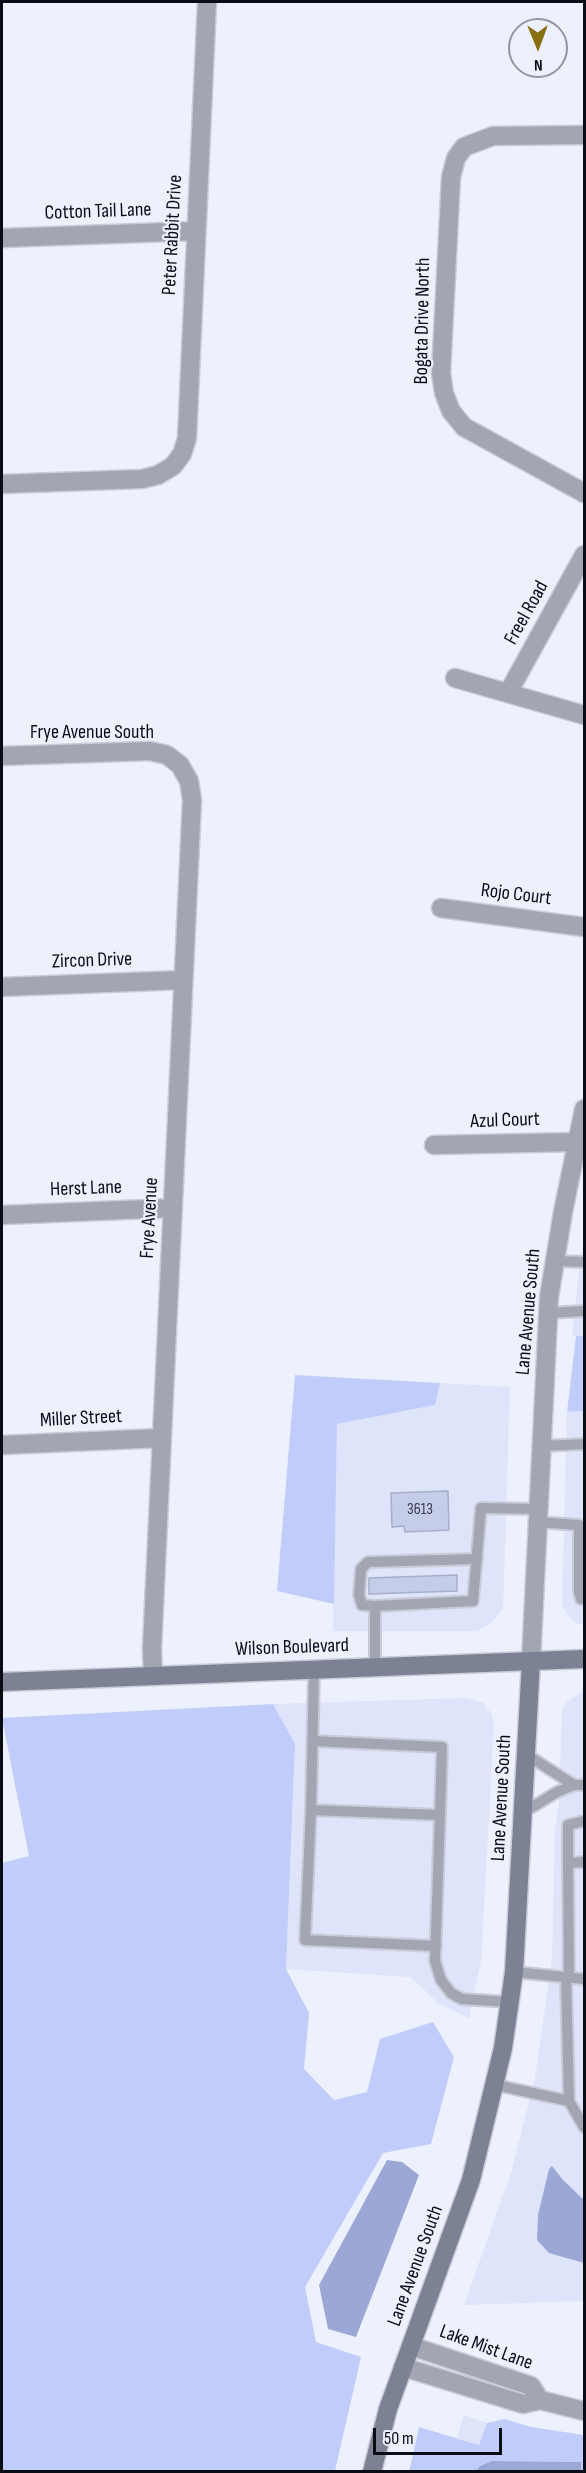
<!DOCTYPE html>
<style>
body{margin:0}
#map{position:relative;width:586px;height:2473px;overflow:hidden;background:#edf1fd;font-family:"Sofia Sans Condensed",sans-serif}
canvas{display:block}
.frame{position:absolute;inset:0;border:3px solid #0a0c16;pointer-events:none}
.north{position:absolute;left:508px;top:18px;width:60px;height:60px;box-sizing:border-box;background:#edf1fd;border:2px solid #9295a1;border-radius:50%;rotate:179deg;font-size:16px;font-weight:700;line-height:24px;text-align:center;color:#0a0c16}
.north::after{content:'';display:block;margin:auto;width:21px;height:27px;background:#886f0f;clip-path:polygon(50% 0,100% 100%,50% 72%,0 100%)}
.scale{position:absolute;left:373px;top:2428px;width:129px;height:27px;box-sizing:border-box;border:3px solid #0a0c16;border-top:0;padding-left:8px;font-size:18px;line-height:21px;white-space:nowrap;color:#0a0c16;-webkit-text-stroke:4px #edf1fd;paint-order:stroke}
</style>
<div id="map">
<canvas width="586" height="2473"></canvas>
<div class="frame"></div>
<div class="north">N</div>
<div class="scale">50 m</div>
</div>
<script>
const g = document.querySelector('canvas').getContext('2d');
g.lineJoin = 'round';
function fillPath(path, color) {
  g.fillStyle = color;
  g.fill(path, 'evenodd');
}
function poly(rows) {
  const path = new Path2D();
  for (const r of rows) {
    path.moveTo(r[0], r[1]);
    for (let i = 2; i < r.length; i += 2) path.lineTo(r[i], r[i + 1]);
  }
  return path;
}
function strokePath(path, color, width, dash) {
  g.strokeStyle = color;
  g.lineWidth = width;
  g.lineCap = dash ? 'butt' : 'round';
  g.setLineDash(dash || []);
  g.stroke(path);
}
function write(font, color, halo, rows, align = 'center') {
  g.font = font + ' "Sofia Sans Condensed",sans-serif';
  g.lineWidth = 4.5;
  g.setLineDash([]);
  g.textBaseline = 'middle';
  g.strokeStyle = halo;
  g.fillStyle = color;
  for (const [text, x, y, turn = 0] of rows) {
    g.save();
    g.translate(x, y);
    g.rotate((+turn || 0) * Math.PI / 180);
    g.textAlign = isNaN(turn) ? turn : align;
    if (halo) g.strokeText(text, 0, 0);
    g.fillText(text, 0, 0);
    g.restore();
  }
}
fillPath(poly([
 [584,1252,584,1336,572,1336,581,1254],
 [440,1383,510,1387,503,1609,492,1622,477,1631,333,1631,337,1424,434,1405],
 [584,1411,584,1625,578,1624,569,1617,562,1606,567,1412],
 [582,1692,584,1692,584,2301,464,2305,511,2173,535,2078,552,1959,555,1829,559,1803,562,1709,567,1702],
 [466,1698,483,1703,491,1713,494,1723,481,1961,469,2018,439,2004,411,1977,286,1969,295,1744,273,1704],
 [464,2415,487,2423,479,2445,457,2438]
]), '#dee4fa');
fillPath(poly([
 [576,1336,584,1336,584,1411,567,1412],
 [295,1375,440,1383,435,1405,337,1424,334,1604,277,1591],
 [273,1704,295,1744,286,1969,309,2013,304,2069,334,2100,367,2092,380,2039,433,2022,454,2057,431,2144,383,2153,305,2287,316,2342,361,2357,335,2471,2,2471,2,1863,29,1856,2,1718],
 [505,2419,531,2427,584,2435,584,2471,581,2471,580,2462,492,2461,480,2466,476,2471,409,2472,419,2427,479,2445,487,2423]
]), '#c0cdfa');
fillPath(poly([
 [387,2160,402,2162,419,2175,356,2337,328,2329,319,2285],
 [552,2166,563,2180,584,2200,584,2263,549,2253,537,2240,538,2215,549,2169],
 [492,2461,581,2462,581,2471,476,2471,480,2466]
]), '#9ba8d5');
const building = poly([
 [448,1491,449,1530,405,1532,404,1526,392,1527,391,1493,448,1491],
 [457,1575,457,1591,369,1594,369,1578,457,1575]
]);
fillPath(building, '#c5cde9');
strokePath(building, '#a7afca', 1.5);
const service = poly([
 [555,1261,584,1262],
 [549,1313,584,1311],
 [542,1446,584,1444],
 [537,1522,579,1525,579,1592,581,1599,584,1599],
 [375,1606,362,1605,359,1595,361,1569,368,1562,477,1559],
 [375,1668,375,1606,473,1601,481,1508,538,1509],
 [314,1670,311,1810,440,1815,435,1961,441,1980,451,1993,462,1999,510,2002],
 [313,1741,442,1747,440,1815],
 [527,1755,574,1785],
 [311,1810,305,1940,436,1946],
 [524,1812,557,1792,574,1785,584,1785],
 [568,1863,568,1825,584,1821],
 [514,1972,584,1979],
 [566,1977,569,2101],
 [569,1977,568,1863,584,1862],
 [496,2085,569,2101,584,2127]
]);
const minor = poly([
 [584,135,493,136,464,147,456,158,451,177,441,373,444,393,451,411,464,427,584,493],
 [2,238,196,231],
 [2,484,142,479,158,475,173,466,182,454,187,438,207,2],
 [455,678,584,715],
 [508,693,584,555],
 [2,756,150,751,167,755,180,765,189,781,192,800,152,1648,153,1676],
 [441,908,584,927],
 [2,987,183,980],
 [434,1145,577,1142],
 [2,1215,173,1208],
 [2,1445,162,1438],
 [411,2346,531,2386,540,2400],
 [403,2367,523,2404,540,2400,584,2411]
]);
const tertiary = poly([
 [531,1661,549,1297,563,1212,584,1109]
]);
const secondary = poly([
 [2,1682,584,1659],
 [372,2472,388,2409,471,2180,503,2048,514,1972,531,1661]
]);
strokePath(service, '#c9ccd8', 14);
strokePath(minor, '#c9ccd8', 21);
strokePath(tertiary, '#c9ccd8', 21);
strokePath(secondary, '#c9ccd8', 21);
strokePath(service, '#a2a6b2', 10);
strokePath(minor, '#a2a6b2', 18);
strokePath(tertiary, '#a2a6b2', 18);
strokePath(secondary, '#7c8193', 18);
write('16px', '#393c4b', null, [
 ["3613",420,1510]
]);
write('20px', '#0a0c16', '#edf1fd', [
 ["Cotton Tail Lane",98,212,-2],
 ["Peter Rabbit Drive",173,235,-87],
 ["Bogata Drive North",423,321,-89],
 ["Freel Road",527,613,-61],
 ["Frye Avenue South",92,733],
 ["Rojo Court",516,895,7],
 ["Zircon Drive",92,961,-2],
 ["Azul Court",505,1121,-2],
 ["Herst Lane",86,1189,-2],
 ["Frye Avenue",150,1218,-87],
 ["Lane Avenue South",529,1312,-85],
 ["Miller Street",81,1419,-3],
 ["Wilson Boulevard",292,1648,-2],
 ["Lane Avenue South",502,1798,-87],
 ["Lane Avenue South",416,2266,-70],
 ["Lake Mist Lane",486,2348,20]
]);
</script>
